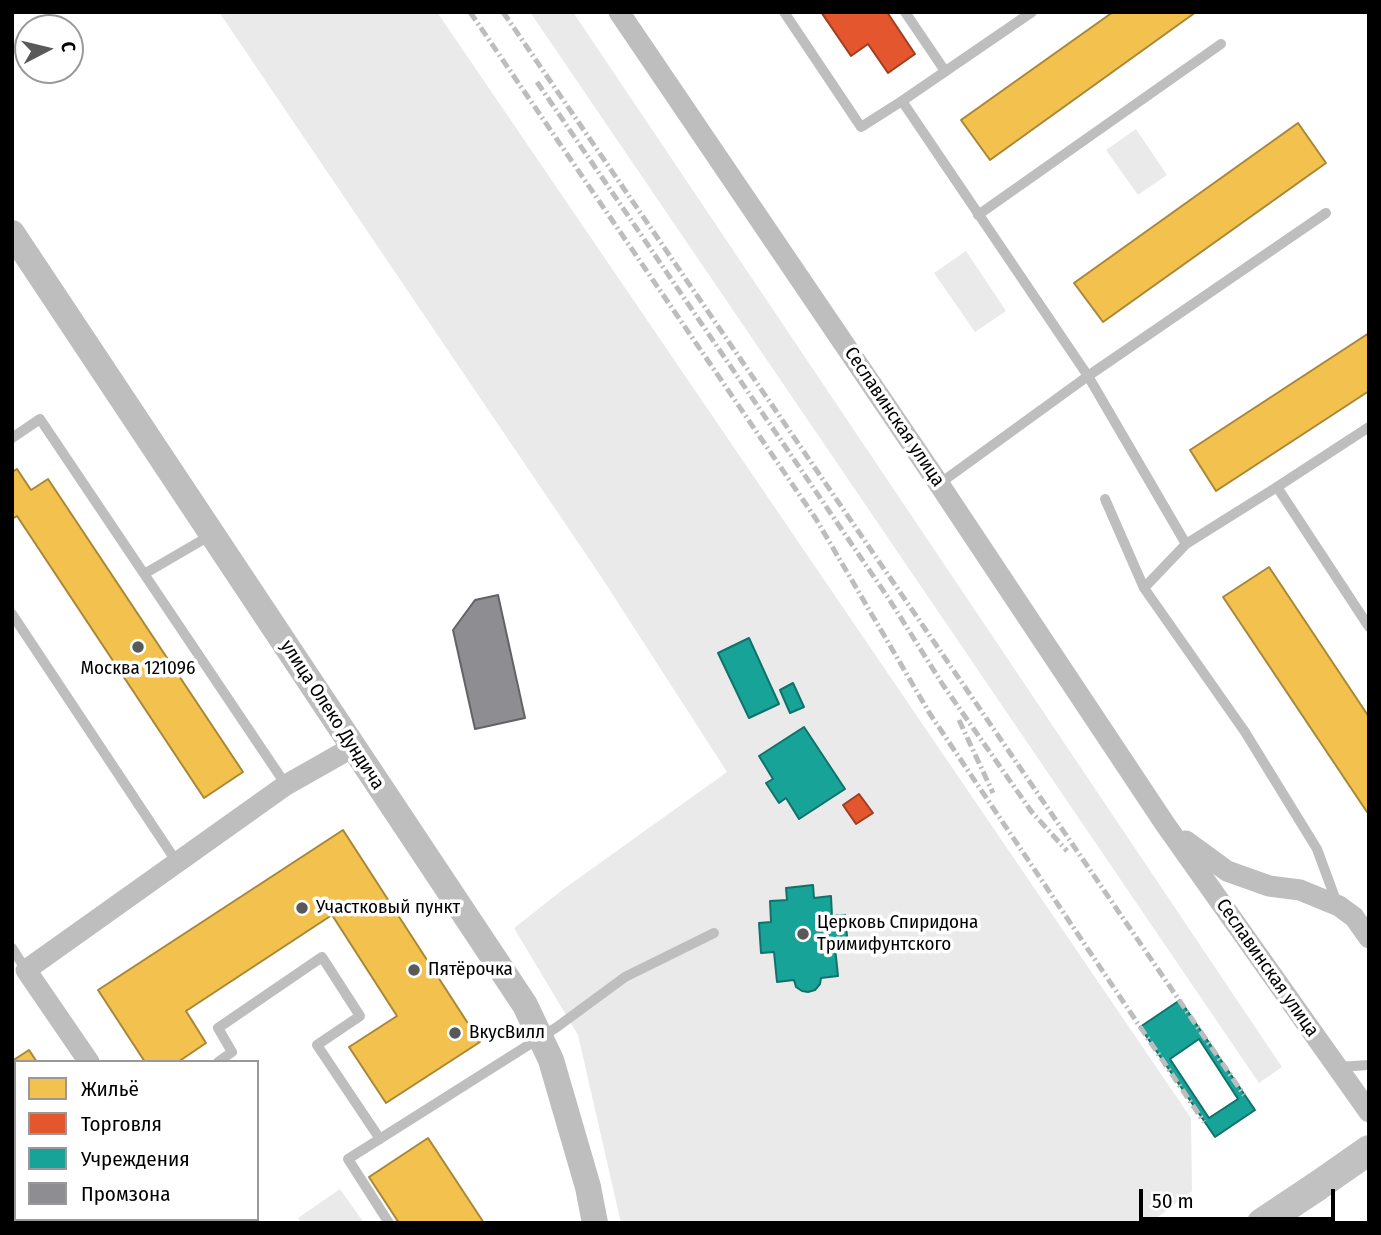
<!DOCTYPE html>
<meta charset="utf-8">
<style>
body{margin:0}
#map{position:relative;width:1381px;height:1235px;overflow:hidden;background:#fff;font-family:"Fira Sans Condensed",sans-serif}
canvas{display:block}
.frame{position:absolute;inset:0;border:14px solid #000;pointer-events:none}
.legend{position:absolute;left:14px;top:1060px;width:245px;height:161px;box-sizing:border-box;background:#fff;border:2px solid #999;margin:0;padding:9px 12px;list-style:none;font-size:21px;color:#000}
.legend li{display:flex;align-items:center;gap:14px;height:35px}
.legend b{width:35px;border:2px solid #999}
.north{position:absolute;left:14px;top:14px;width:70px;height:70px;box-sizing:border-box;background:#fff;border:2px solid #999;border-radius:50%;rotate:83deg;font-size:19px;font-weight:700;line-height:28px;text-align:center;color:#000}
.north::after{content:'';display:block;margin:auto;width:24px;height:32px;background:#595959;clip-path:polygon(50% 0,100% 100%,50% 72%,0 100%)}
.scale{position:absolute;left:1139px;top:1189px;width:196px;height:32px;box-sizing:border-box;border:4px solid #000;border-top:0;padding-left:9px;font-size:21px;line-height:24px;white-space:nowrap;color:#000;-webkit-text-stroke:5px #fff;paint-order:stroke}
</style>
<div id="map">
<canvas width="1381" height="1235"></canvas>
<div class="frame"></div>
<ul class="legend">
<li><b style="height:19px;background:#f2c14e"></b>Жильё</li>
<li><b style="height:19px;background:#e4572e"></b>Торговля</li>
<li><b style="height:19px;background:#17a398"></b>Учреждения</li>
<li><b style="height:19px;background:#8d8d92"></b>Промзона</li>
</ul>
<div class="north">С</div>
<div class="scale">50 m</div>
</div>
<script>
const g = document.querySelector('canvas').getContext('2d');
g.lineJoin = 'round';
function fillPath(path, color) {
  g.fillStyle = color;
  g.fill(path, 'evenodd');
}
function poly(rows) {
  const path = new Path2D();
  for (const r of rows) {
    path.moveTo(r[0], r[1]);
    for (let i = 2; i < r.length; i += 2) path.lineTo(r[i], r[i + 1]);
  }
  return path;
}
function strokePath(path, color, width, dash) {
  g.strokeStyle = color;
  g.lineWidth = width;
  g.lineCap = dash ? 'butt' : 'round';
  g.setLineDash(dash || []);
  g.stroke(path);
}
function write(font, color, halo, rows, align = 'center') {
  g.font = font + ' "Fira Sans Condensed",sans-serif';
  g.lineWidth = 7;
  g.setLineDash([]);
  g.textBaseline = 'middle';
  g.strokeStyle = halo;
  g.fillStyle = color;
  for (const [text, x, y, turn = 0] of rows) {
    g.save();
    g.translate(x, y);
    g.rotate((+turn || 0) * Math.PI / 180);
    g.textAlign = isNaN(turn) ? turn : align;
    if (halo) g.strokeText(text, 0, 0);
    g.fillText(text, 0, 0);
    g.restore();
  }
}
fillPath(poly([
 [219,12,437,12,1191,1118,1192,1191,1150,1223,621,1223,578,1035,514,928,565,888,727,772,602,578],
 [530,12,573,12,1282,1067,1259,1083],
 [1136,129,1167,175,1138,195,1106,150],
 [966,251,1006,311,975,332,934,273],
 [340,1189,364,1223,302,1223,298,1218]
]), '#eaeaea');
const homes = poly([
 [1113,12,1196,12,990,160,961,120,1113,12],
 [1298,123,1326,163,1103,322,1074,283,1298,123],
 [1369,333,1369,391,1216,491,1190,450,1369,333],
 [17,469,31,490,48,479,243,772,204,798,17,516,12,519,12,472,17,469],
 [1269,567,1369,717,1369,815,1223,597,1269,567],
 [343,830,480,1042,386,1103,349,1047,397,1016,332,915,186,1011,206,1043,178,1062,145,1062,98,990,343,830],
 [29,1050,37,1062,16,1062,16,1121,12,1123,12,1061,29,1050],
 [428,1138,484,1223,399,1223,369,1177,428,1138]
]);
fillPath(homes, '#f2c14e');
strokePath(homes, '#a98737', 2);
const shops = poly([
 [821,12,887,12,915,54,888,73,868,44,851,56,821,12],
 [859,794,873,813,856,824,843,805,859,794]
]);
fillPath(shops, '#e4572e');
strokePath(shops, '#a03d20', 2);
const public = poly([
 [749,638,779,704,749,718,718,653,749,638],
 [793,683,804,707,790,713,780,690,793,683],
 [804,727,845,789,799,819,786,798,779,803,766,783,773,779,759,756,804,727],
 [813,885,814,898,831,896,832,916,845,915,848,946,835,947,838,976,821,978,820,984,815,990,808,992,802,991,796,987,794,980,777,982,774,952,761,953,759,923,771,922,770,901,787,900,786,888,813,885],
 [1180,1000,1255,1110,1215,1137,1140,1027,1180,1000],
 [1199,1039,1238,1099,1209,1118,1170,1059,1199,1039]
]);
fillPath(public, '#17a398');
strokePath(public, '#10726a', 2);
const industry = poly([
 [498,595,525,718,475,729,453,630,475,600,498,595]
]);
fillPath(industry, '#8d8d92');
strokePath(industry, '#636366', 2);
strokePath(poly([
 [784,12,861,127,902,101,1088,376,1326,213],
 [905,12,945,71],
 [902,101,1032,12],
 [978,215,1221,44],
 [12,438,40,419,286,785],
 [939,484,1088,376,1186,544,1277,487,1369,627],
 [1277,487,1369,427],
 [1105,499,1144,588],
 [1186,544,1144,588,1245,732,1317,849,1338,906],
 [144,574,211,535],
 [12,614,178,864],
 [12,948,26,970],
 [218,1062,232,1052,218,1028,322,957,360,1016,317,1045,380,1139],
 [1337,1067,1369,1065],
 [12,1154,16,1152],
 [389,1223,348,1159,557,1027,625,977,714,933]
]), '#bebebe', 10);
strokePath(poly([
 [619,12,939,484,1165,824,1369,1112],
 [1186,841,1227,871,1269,886,1300,890,1339,906,1354,917,1369,938],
 [89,1062,26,970,286,785,353,747],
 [188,1219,190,1223]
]), '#bebebe', 21);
strokePath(poly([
 [12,233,525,1005,551,1060,588,1187,595,1223]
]), '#bebebe', 26);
strokePath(poly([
 [1316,1187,1369,1150]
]), '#c1c1c1', 30);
strokePath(poly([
 [470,12,816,519,930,714,1204,1122],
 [503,12,1244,1095],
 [537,82,889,599,943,685,1031,811,1067,851],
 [959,720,993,793]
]), '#bdbdbd', 5, [10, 3.5, 2, 3.5]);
strokePath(poly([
 [1262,1223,1316,1187]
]), '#c1c1c1', 30);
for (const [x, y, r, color] of [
 [138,647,7,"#595959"],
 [302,908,7,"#595959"],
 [803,934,7,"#595959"],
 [414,970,7,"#595959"],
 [455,1033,7,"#595959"]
]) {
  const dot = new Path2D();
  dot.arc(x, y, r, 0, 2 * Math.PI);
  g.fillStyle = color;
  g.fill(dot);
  strokePath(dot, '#fff', 2.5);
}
write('19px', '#000', '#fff', [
 ["Сеславинская улица",894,417,56],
 ["улица Олеко Дундича",332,715,57],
 ["Сеславинская улица",1267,968,55]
]);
write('19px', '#000', '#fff', [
 ["Москва 121096",138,669,"center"],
 ["Участковый пункт",316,908],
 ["Церковь Спиридона",817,923],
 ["Тримифунтского",817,945],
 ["Пятёрочка",428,970],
 ["ВкусВилл",469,1033]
], 'left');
</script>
